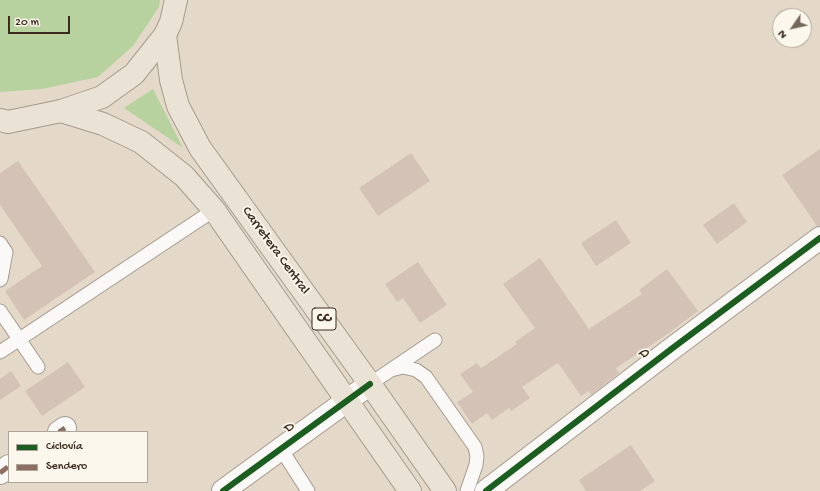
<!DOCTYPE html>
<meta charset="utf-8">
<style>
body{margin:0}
#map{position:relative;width:820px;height:491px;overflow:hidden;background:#e4d9c8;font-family:"Gochi Hand",sans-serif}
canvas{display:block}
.legend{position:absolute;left:8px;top:431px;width:140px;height:52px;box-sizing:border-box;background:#fbf7ec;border:1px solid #aea59a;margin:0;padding:5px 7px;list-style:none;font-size:12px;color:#3b2a1e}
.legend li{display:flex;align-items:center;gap:8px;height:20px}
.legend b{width:20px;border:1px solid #aea59a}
.north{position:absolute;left:772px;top:8px;width:40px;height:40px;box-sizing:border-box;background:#fbf7ec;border:1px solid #aea59a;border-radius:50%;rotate:236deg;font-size:11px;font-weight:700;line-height:16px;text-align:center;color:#3b2a1e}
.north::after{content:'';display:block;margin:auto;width:14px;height:18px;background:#76675a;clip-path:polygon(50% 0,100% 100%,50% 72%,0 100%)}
.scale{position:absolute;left:8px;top:16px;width:62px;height:18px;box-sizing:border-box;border:2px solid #3b2a1e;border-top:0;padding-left:5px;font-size:12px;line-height:14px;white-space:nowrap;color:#3b2a1e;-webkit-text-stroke:3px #fbf7ec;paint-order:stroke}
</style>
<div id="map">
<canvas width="820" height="491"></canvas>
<ul class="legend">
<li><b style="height:5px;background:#1b5e20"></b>Ciclovía</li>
<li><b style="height:5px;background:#8d6e63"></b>Sendero</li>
</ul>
<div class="north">N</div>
<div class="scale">20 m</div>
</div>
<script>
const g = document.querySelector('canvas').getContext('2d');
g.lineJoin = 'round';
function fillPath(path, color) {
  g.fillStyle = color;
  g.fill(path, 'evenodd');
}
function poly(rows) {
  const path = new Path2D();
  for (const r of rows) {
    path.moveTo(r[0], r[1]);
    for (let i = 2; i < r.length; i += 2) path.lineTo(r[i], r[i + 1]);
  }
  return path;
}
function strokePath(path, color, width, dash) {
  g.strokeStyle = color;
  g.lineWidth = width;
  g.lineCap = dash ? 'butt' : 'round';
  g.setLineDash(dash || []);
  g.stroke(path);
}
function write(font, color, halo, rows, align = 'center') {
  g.font = font + ' "Gochi Hand",sans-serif';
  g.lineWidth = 3.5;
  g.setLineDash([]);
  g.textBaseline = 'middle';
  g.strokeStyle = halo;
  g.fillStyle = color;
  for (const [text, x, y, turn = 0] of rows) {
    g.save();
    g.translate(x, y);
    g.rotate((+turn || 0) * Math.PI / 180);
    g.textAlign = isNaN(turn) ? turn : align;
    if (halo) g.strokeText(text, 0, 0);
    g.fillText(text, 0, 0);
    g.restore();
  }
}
fillPath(poly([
 [0,0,160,0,159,7,133,46,98,77,42,89,0,92],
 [153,89,183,148,124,108]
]), '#b7d19f');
fillPath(poly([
 [820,149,820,226,817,226,782,175],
 [411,153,430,181,378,216,359,188],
 [18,161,95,272,24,320,5,291,42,266,0,205,0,173],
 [734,203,747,222,717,244,703,225],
 [616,220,631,243,596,266,581,243],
 [540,258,589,329,642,294,639,290,667,269,698,311,669,333,616,368,619,373,591,395,589,391,581,396,558,363,522,387,530,398,511,411,509,408,492,420,487,413,472,424,457,402,473,392,460,374,477,363,481,368,517,344,515,342,535,328,503,284],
 [418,262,447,305,420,323,403,298,397,302,385,284],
 [68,362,85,387,42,416,25,391],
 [11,371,21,386,0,400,0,379],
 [631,445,655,481,640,491,586,491,579,480]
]), '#d4c2b7');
const lane = poly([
 [0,243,6,252,1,279,0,280],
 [0,311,38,367],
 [0,352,214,210],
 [391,370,403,367,416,370,426,377,475,447,477,456,476,465,467,491],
 [370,384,435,340],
 [281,449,308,491]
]);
const street = poly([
 [59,432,65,428],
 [0,473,9,466],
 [223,491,370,384],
 [486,491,674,347,820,238]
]);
const primary = poly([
 [165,35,171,80,178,106,200,148,370,384,445,491],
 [61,111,103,124,141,142,184,176,214,210,410,491]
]);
const highway = poly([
 [0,120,8,122,61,111,102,97,134,74,165,35,171,22,176,0]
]);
strokePath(lane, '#a49b8f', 15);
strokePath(street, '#a49b8f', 24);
strokePath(primary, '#a49b8f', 24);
strokePath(highway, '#a49b8f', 24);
strokePath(lane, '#fbf9f7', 13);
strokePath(street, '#fbf9f7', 22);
strokePath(primary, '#ebe2d6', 22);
strokePath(highway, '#ebe2d6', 22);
strokePath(poly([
 [59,432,65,428],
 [0,473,9,466]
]), '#8d6e63', 5, [10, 5]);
strokePath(poly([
 [223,491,370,384],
 [486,491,674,347,820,238]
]), '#1b5e20', 6);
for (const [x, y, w] of [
 [324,319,24]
]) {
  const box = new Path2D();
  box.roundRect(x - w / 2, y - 11, w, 22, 3);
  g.fillStyle = '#fbf7ec';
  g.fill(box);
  strokePath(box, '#3b2a1e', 1);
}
write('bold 13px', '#3b2a1e', null, [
 ["CC",324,319]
]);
write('14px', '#3b2a1e', '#fbf7ec', [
 ["Carretera Central",275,251,54],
 ["D",645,354,-37],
 ["D",290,428,-36]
]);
</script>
